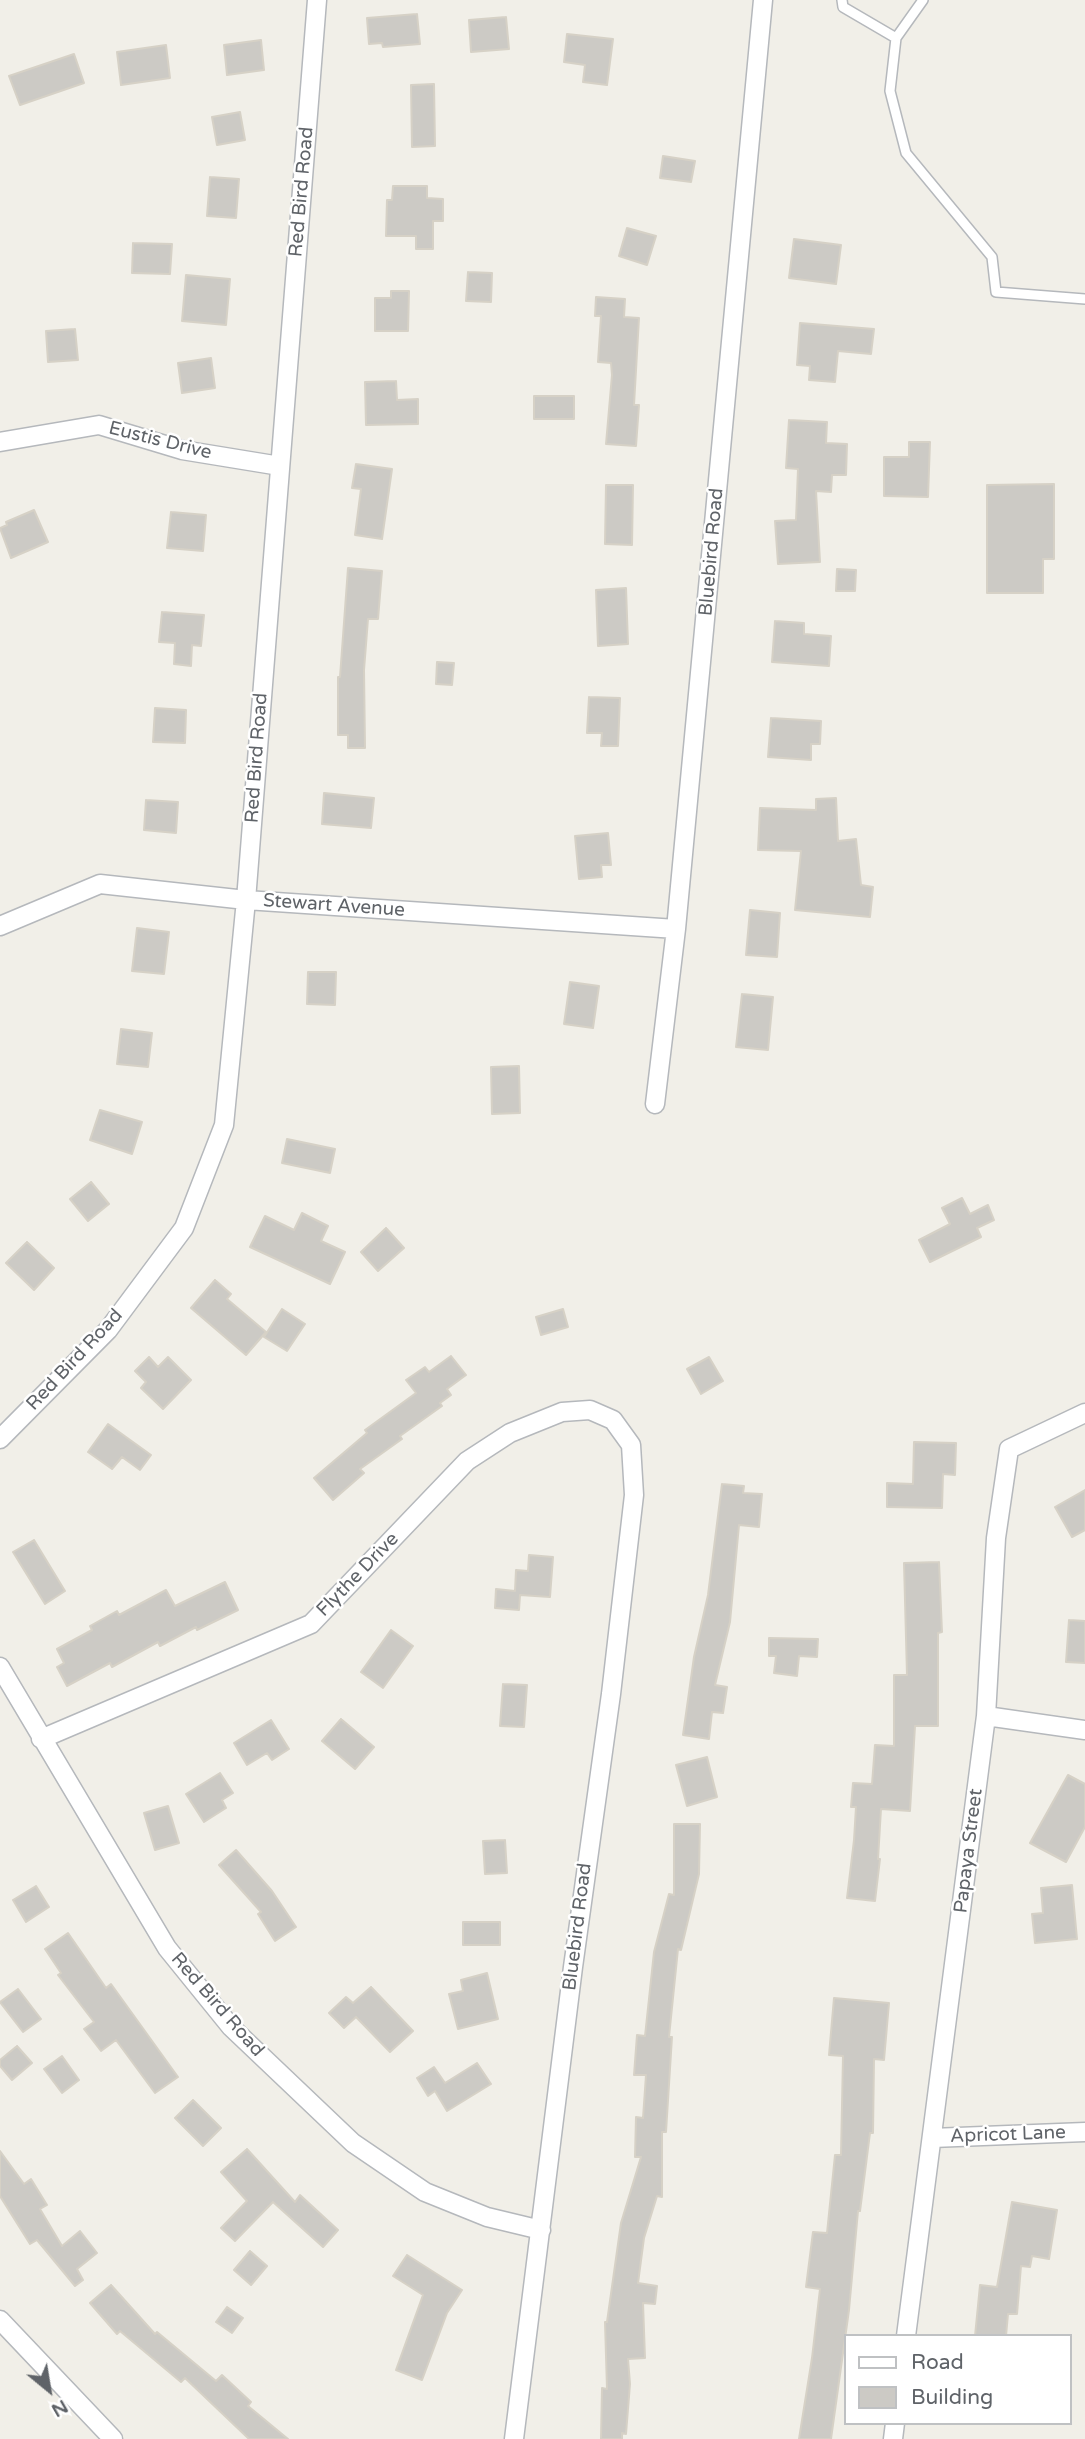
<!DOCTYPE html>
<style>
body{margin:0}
#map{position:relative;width:1085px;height:2439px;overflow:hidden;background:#f1efe8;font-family:"Varela Round",sans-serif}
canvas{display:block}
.legend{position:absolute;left:844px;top:2334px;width:228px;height:91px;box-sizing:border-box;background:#fff;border:2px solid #bfc1c3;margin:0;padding:9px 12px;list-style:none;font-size:21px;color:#5f6368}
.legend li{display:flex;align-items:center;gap:14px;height:35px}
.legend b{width:35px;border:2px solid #bfc1c3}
.north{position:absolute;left:14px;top:2355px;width:70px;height:70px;-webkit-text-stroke:5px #fff;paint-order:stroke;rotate:150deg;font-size:19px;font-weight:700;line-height:28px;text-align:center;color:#5f6368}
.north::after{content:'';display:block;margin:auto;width:24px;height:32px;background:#5f6368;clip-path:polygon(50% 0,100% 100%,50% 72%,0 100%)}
</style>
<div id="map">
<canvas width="1085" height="2439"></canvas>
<ul class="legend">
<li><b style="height:9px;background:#fff"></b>Road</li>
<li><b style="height:19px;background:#cccac5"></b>Building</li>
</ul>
<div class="north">N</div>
</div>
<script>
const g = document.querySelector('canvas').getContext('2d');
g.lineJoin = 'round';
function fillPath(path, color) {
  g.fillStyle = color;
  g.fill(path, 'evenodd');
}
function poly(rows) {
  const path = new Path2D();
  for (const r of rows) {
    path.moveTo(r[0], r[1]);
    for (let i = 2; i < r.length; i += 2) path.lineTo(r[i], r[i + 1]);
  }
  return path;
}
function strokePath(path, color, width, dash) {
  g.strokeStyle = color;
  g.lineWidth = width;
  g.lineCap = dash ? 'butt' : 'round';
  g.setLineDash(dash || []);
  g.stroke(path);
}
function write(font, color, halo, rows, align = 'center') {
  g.font = font + ' "Varela Round",sans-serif';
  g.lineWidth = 5;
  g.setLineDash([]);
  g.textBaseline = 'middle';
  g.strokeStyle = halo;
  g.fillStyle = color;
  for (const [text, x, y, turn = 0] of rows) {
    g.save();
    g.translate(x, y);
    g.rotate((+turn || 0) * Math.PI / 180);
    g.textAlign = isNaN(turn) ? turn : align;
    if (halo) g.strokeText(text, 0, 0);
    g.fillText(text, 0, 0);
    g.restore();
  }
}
const building = poly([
 [417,14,420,44,383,47,382,43,369,44,367,18,417,14],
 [506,17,509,49,471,52,469,20,506,17],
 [567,34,613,39,607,85,583,82,585,65,564,62,567,34],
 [261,40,264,70,227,75,224,45,261,40],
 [166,45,170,78,121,85,117,52,166,45],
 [74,54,84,83,20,105,9,76,74,54],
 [434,84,435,146,412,147,411,85,434,84],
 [240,112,245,140,217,145,212,117,240,112],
 [663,156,695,161,691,182,660,178,663,156],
 [210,177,239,179,236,218,207,216,210,177],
 [393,186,427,186,427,198,443,199,443,221,433,221,433,249,416,249,416,236,386,236,387,200,392,200,393,186],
 [627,228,656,236,647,265,619,256,627,228],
 [794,239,841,245,836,284,789,278,794,239],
 [133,243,172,244,170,274,132,273,133,243],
 [468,272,492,273,491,302,466,301,468,272],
 [186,275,230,279,226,325,182,321,186,275],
 [391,291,409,291,408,331,375,331,375,298,391,298,391,291],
 [596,297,625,299,624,317,639,318,634,405,639,405,636,446,606,444,612,375,611,363,598,362,601,316,595,316,596,297],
 [800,323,874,329,871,354,838,351,835,382,809,380,810,366,797,365,800,323],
 [75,329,78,360,48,362,46,331,75,329],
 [211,358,215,388,182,393,178,363,211,358],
 [396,381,397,400,418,399,418,424,366,425,365,382,396,381],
 [534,396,574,396,574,419,534,419,534,396],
 [789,420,827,422,826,443,847,444,846,475,832,475,831,492,816,491,820,562,778,564,775,521,796,520,798,469,786,468,789,420],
 [909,442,930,442,928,497,884,496,884,457,909,457,909,442],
 [356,464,392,469,382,539,355,535,361,489,352,488,356,464],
 [1054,484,1054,559,1043,559,1043,593,987,593,987,485,1054,484],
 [606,485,633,485,632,545,605,544,606,485],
 [34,510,48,542,11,558,0,528,7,525,6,522,34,510],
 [171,512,206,515,203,551,167,548,171,512],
 [348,568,382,571,378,619,368,619,364,670,365,748,348,748,348,735,338,735,338,677,340,677,348,568],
 [837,569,856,570,855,591,836,591,837,569],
 [626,588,628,644,598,646,596,590,626,588],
 [162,612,204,615,201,646,192,645,191,666,174,664,175,643,159,642,162,612],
 [775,621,804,623,804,634,831,636,829,666,772,662,775,621],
 [437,662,454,663,452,685,436,684,437,662],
 [589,697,620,698,618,746,601,746,602,733,587,733,589,697],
 [155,708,186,710,185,743,153,742,155,708],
 [771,718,821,721,820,744,811,744,811,760,768,757,771,718],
 [324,793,374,798,371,828,322,824,324,793],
 [836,798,838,841,856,839,861,885,873,887,870,917,795,910,801,851,758,850,760,808,816,810,816,799,836,798],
 [146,800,178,802,176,833,144,830,146,800],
 [608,833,611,865,601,865,602,877,579,879,575,836,608,833],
 [750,910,780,913,777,957,746,955,750,910],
 [137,928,169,932,164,974,132,971,137,928],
 [308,972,336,972,335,1005,307,1004,308,972],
 [570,982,599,986,593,1028,564,1024,570,982],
 [742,994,773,997,768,1050,736,1047,742,994],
 [121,1029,152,1033,148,1067,117,1064,121,1029],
 [519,1066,520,1113,492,1114,491,1067,519,1066],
 [100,1110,142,1122,132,1154,90,1140,100,1110],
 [287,1139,335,1149,330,1173,282,1163,287,1139],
 [91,1182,109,1204,88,1221,70,1199,91,1182],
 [962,1198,970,1214,988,1205,994,1220,977,1228,981,1237,930,1262,919,1240,950,1224,942,1208,962,1198],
 [302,1213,328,1226,321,1241,345,1252,330,1284,250,1247,265,1216,294,1230,302,1213],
 [386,1228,404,1248,378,1271,361,1252,386,1228],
 [27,1242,54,1268,34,1290,6,1263,27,1242],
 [215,1280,231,1294,227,1299,266,1332,246,1355,191,1308,215,1280],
 [282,1309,305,1324,287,1351,264,1337,282,1309],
 [563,1309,568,1327,541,1335,536,1317,563,1309],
 [451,1356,466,1375,447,1389,451,1395,440,1403,442,1406,400,1436,402,1439,360,1469,364,1473,333,1500,314,1478,367,1433,365,1430,416,1393,406,1380,425,1367,429,1372,451,1356],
 [149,1357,158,1367,168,1357,191,1380,163,1409,141,1388,146,1382,135,1371,149,1357],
 [709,1357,723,1381,701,1394,687,1369,709,1357],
 [108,1424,151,1455,140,1470,122,1457,112,1469,88,1452,108,1424],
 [914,1442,956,1443,955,1475,943,1474,942,1508,887,1507,887,1483,913,1484,914,1442],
 [722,1484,744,1486,743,1493,762,1494,759,1527,739,1525,730,1622,715,1685,727,1687,723,1713,712,1712,709,1739,683,1735,694,1657,708,1595,722,1484],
 [1085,1490,1085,1530,1072,1537,1055,1507,1085,1490],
 [34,1540,65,1591,45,1604,13,1552,34,1540],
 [529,1555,553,1557,550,1597,520,1595,519,1610,495,1608,496,1589,515,1591,516,1570,528,1571,529,1555],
 [939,1562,942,1632,938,1633,938,1726,915,1726,910,1811,881,1809,878,1859,880,1859,875,1901,847,1898,854,1840,856,1807,851,1807,853,1783,872,1784,875,1745,894,1746,894,1675,907,1675,904,1563,939,1562],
 [225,1582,238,1610,197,1630,196,1627,160,1646,158,1642,112,1667,110,1663,67,1686,57,1667,64,1663,57,1649,92,1630,90,1626,117,1611,119,1615,166,1590,175,1606,225,1582],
 [1069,1620,1085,1621,1085,1663,1066,1662,1069,1620],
 [391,1630,413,1646,383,1688,361,1672,391,1630],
 [769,1638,818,1639,817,1657,799,1656,797,1676,774,1673,776,1656,769,1656,769,1638],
 [503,1684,527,1685,524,1727,500,1726,503,1684],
 [341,1719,374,1747,355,1769,322,1741,341,1719],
 [271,1720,289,1749,272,1760,267,1753,247,1765,234,1743,271,1720],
 [707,1757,717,1797,687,1806,676,1765,707,1757],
 [220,1773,233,1793,222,1800,226,1808,204,1822,186,1794,220,1773],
 [1068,1775,1085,1784,1085,1827,1066,1862,1030,1843,1068,1775],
 [168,1806,179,1843,155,1850,144,1813,168,1806],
 [674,1824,700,1824,699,1874,681,1950,678,1949,669,2037,672,2037,666,2132,662,2132,662,2197,657,2196,644,2238,638,2283,657,2286,655,2304,643,2303,645,2358,628,2359,630,2384,626,2434,622,2433,622,2439,601,2439,602,2388,607,2389,605,2322,607,2322,621,2223,641,2157,635,2157,636,2117,643,2118,646,2075,634,2075,637,2035,645,2036,654,1952,669,1894,674,1895,674,1824],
 [505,1840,507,1873,485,1874,483,1841,505,1840],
 [236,1850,272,1891,296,1927,275,1941,258,1914,261,1912,219,1865,236,1850],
 [1072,1885,1077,1939,1035,1943,1032,1914,1043,1913,1041,1888,1072,1885],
 [36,1886,49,1907,26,1922,13,1900,36,1886],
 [463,1922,500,1922,500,1945,463,1945,463,1922],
 [68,1933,106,1988,111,1984,178,2077,155,2093,116,2040,101,2051,84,2029,94,2022,58,1975,61,1973,45,1949,68,1933],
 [487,1973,498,2019,458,2029,449,1994,463,1991,461,1980,487,1973],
 [371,1987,413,2031,390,2052,356,2017,344,2028,329,2013,346,1997,353,2003,371,1987],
 [18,1989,41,2019,23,2032,0,2002,18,1989],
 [834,1998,889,2003,884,2060,874,2059,873,2133,870,2133,860,2211,858,2211,849,2310,831,2439,799,2439,812,2358,820,2289,806,2287,813,2232,827,2233,835,2155,841,2155,843,2056,829,2055,834,1998],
 [17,2046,32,2063,12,2080,0,2066,0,2060,17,2046],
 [62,2056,79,2080,62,2093,44,2069,62,2056],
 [477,2063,491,2084,447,2111,435,2091,428,2096,417,2078,434,2067,445,2083,477,2063],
 [193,2100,221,2128,203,2146,175,2118,193,2100],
 [247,2149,295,2202,300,2195,338,2230,323,2247,273,2202,235,2241,221,2228,247,2201,221,2172,247,2149],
 [0,2151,24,2184,31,2179,47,2205,40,2209,62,2246,80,2231,97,2253,77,2269,83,2280,75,2286,37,2240,30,2244,0,2196,0,2151],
 [1012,2202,1057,2210,1049,2259,1032,2256,1030,2267,1021,2266,1017,2314,1008,2314,1006,2336,975,2336,980,2285,997,2287,1012,2202],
 [250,2251,267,2266,251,2285,234,2270,250,2251],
 [407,2255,462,2290,447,2313,422,2380,396,2370,423,2295,393,2276,407,2255],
 [111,2285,155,2334,157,2332,216,2381,222,2375,251,2402,248,2406,288,2439,249,2439,185,2378,181,2382,120,2331,117,2334,90,2303,111,2285],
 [227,2307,243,2318,232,2333,216,2322,227,2307]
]);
fillPath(building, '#cccac5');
strokePath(building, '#d6d1c6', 2);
const service = poly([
 [842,0,843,7,896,38],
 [923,0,896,38,890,91,906,153,992,257,996,292,1085,299]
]);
const minor = poly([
 [0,442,99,425,182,450,280,466],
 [0,926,100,884,246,900,676,929],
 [655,1104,676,929,763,0],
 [0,1439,108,1330,184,1228,224,1125,246,900,317,0],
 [0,1667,167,1948,231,2027,353,2143,425,2192,487,2217,541,2230],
 [986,1716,1085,1730],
 [41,1739,311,1624,467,1461,510,1433,562,1412,590,1410,613,1420,631,1445,634,1495,611,1694,573,1967,514,2439],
 [932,2138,1085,2132],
 [0,2320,113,2439],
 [906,2336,986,1716,996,1538,1009,1449,1085,1413],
 [893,2439,895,2423]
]);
strokePath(service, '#b5b8bc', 12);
strokePath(minor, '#b5b8bc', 21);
strokePath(service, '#fff', 9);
strokePath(minor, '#fff', 18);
write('19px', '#5f6368', '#fff', [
 ["Red Bird Road",302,192,-85],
 ["Eustis Drive",160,441,14],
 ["Bluebird Road",712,552,-85],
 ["Red Bird Road",257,758,-86],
 ["Stewart Avenue",334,906,4],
 ["Red Bird Road",75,1360,-47],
 ["Flythe Drive",358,1575,-46],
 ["Papaya Street",969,1851,-83],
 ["Bluebird Road",578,1927,-83],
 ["Red Bird Road",217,2005,49],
 ["Apricot Lane",1008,2135,-2]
]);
</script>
